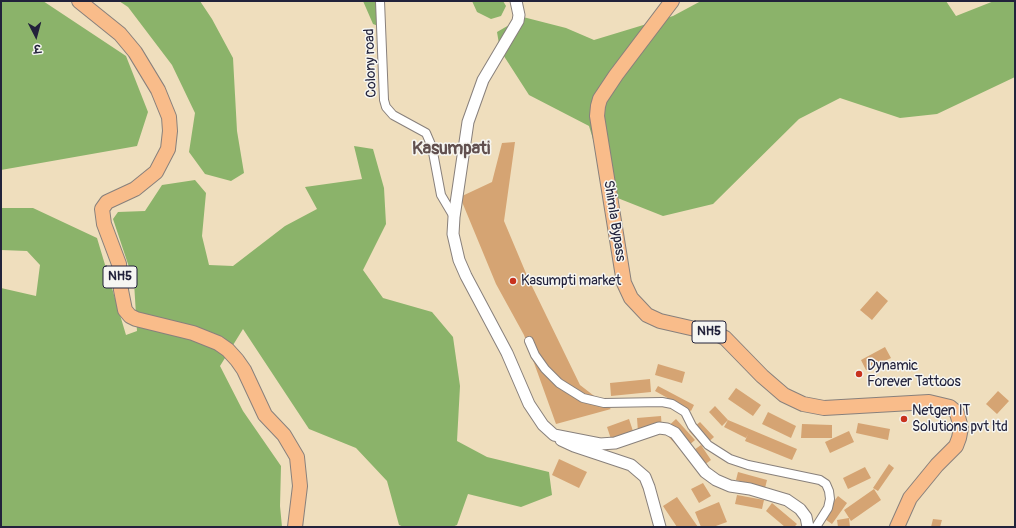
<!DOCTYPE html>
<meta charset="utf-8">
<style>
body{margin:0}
#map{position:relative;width:1016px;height:528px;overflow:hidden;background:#efdebd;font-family:Pangolin,"Playpen Sans Deva",sans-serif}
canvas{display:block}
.frame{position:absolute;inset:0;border:2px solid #22223b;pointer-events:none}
.north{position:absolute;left:16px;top:16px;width:40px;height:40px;-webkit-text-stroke:3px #f6f6f2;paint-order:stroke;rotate:174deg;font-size:11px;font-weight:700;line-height:16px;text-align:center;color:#22223b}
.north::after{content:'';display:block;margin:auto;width:14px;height:18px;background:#22223b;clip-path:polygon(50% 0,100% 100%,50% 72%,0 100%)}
</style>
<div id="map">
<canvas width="1016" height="528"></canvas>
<div class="frame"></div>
<div class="north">उ</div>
</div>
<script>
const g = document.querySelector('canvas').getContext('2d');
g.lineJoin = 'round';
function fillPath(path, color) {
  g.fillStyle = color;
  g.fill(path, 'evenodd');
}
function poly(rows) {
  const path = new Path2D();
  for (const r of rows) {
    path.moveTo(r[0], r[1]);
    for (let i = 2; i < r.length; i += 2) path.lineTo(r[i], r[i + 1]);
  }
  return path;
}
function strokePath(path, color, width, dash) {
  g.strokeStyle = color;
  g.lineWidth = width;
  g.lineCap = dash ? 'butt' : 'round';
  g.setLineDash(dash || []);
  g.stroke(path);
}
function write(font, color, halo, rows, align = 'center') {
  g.font = font + ' Pangolin,sans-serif';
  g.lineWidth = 3;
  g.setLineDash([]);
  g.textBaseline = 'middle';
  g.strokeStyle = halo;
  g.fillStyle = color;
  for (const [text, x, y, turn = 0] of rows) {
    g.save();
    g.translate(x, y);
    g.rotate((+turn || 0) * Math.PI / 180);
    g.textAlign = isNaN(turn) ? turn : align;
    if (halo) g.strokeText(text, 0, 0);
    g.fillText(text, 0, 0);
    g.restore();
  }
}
fillPath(poly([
 [1,1,43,1,126,56,148,112,137,146,1,170],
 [119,1,200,1,212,19,233,58,237,131,244,173,231,181,205,174,189,152,195,113,172,65,128,7],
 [363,1,377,1,381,27,373,24],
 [472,1,503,1,506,6,501,16,491,19,477,12],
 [701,1,946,1,956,16,994,1,1015,1,1015,77,937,114,900,118,840,98,799,119,713,204,663,216,610,195,589,126,529,95,500,50,497,32,523,17,566,28,594,40,673,16],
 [354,146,373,149,384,188,386,224,363,270,383,298,432,312,453,337,460,386,457,441,487,457,549,472,552,495,521,507,468,494,457,525,452,527,404,527,399,525,387,481,356,448,309,429,243,329,220,366,243,411,281,466,280,506,282,527,1,527,1,288,36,296,40,265,27,251,1,250,1,208,33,208,97,238,126,335,137,331,134,282,113,219,118,212,145,211,162,185,195,180,206,193,202,236,209,265,233,266,285,226,317,209,305,187,362,179]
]), '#8bb36a');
fillPath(poly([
 [515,142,504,221,528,278,580,385,611,409,556,424,524,335,496,284,460,197,492,182,502,143],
 [877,291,888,301,872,320,860,310],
 [885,347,891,358,866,370,861,360],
 [658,364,685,372,682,383,655,375],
 [650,379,651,392,611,396,610,383],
 [658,386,694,405,691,411,655,391],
 [736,388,761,405,753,416,728,399],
 [998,391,1009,401,997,414,986,404],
 [715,406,728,420,722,426,709,412],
 [768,412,796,426,791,438,762,424],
 [661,416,662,430,638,432,637,418],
 [629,419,633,431,611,439,607,427],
 [676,419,695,440,682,451,663,431],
 [728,420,797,449,792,460,745,441,748,434,746,438,724,427],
 [700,422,714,437,703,447,689,431],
 [858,423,890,429,888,440,856,433],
 [802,424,832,425,832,438,801,438],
 [849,431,854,442,830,453,825,442],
 [701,445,711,460,704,465,694,450],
 [559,459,587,472,579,488,552,475],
 [889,464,894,468,878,491,873,488],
 [865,467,871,478,848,489,843,478],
 [738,472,767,480,765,488,736,480],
 [703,483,711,496,699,503,691,489],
 [874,489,881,500,851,521,844,510],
 [737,495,764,500,762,509,735,504],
 [838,496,847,503,832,524,822,517],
 [677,497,698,527,677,527,663,506],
 [719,502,727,522,713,527,701,527,695,512],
 [772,503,797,524,794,527,785,527,766,511],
 [849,518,850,527,838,527,837,520],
 [933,519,942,520,940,527,931,527]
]), '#d5a473');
const minor = poly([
 [380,1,384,100,386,107,393,115,426,133,432,147,441,195,454,217],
 [529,341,535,355,545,369,559,383,583,398,604,403,662,402,672,404,685,412,692,426,708,445,730,459,748,465,820,480,826,484,829,491,830,499,828,508,816,527]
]);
const tertiary = poly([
 [516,1,519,15,518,21,483,80,468,122,454,217,453,234,459,260,466,276,507,353,529,404,543,425,554,435,600,444,615,443,659,428,667,429,675,433,705,472,716,480,730,486,750,489,787,500,800,509,806,517,808,527],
 [561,440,574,446,631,465,645,477,649,487,660,527]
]);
const trunk = poly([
 [79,1,120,34,135,52,158,90,169,117,170,131,168,149,156,172,135,189,107,202,102,209,104,224,119,264,121,290,125,310,130,316,136,319,193,333,218,343,228,350,237,360,244,370,265,415,284,435,297,457,300,486,295,527],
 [672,1,616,75,600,99,598,106,597,116,624,283,631,298,647,315,660,321,717,334,725,338,762,376,784,395,803,404,824,408,929,402,950,407,957,413,961,428,959,438,956,446,937,465,910,498,897,527]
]);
strokePath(minor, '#88807c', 10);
strokePath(tertiary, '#88807c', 13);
strokePath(trunk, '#88807c', 16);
strokePath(minor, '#fff', 8);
strokePath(tertiary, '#fff', 11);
strokePath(trunk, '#f9bc8a', 14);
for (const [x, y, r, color] of [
 [513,281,4,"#c8321e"],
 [859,374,4,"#c8321e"],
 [904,419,4,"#c8321e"]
]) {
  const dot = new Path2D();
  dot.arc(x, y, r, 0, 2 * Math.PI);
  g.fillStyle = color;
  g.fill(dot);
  strokePath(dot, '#f6f6f2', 1.5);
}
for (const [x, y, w] of [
 [120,277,34],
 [709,332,34]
]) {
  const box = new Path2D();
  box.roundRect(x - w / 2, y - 11, w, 22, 3);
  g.fillStyle = '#f6f6f2';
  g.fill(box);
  strokePath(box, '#22223b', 1);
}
write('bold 13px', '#22223b', null, [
 ["NH5",120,277],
 ["NH5",709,332]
]);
write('14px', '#22223b', '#f6f6f2', [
 ["Colony road",371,63,-92],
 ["Shimla Bypass",614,221,81]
]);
write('14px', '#22223b', '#f6f6f2', [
 ["Kasumpti market",521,281],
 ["Dynamic",867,366],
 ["Forever Tattoos",867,382],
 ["Netgen IT",912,411],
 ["Solutions pvt ltd",912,427]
], 'left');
write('bold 18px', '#61504f', '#f6f6f2', [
 ["Kasumpati",451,149]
]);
</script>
